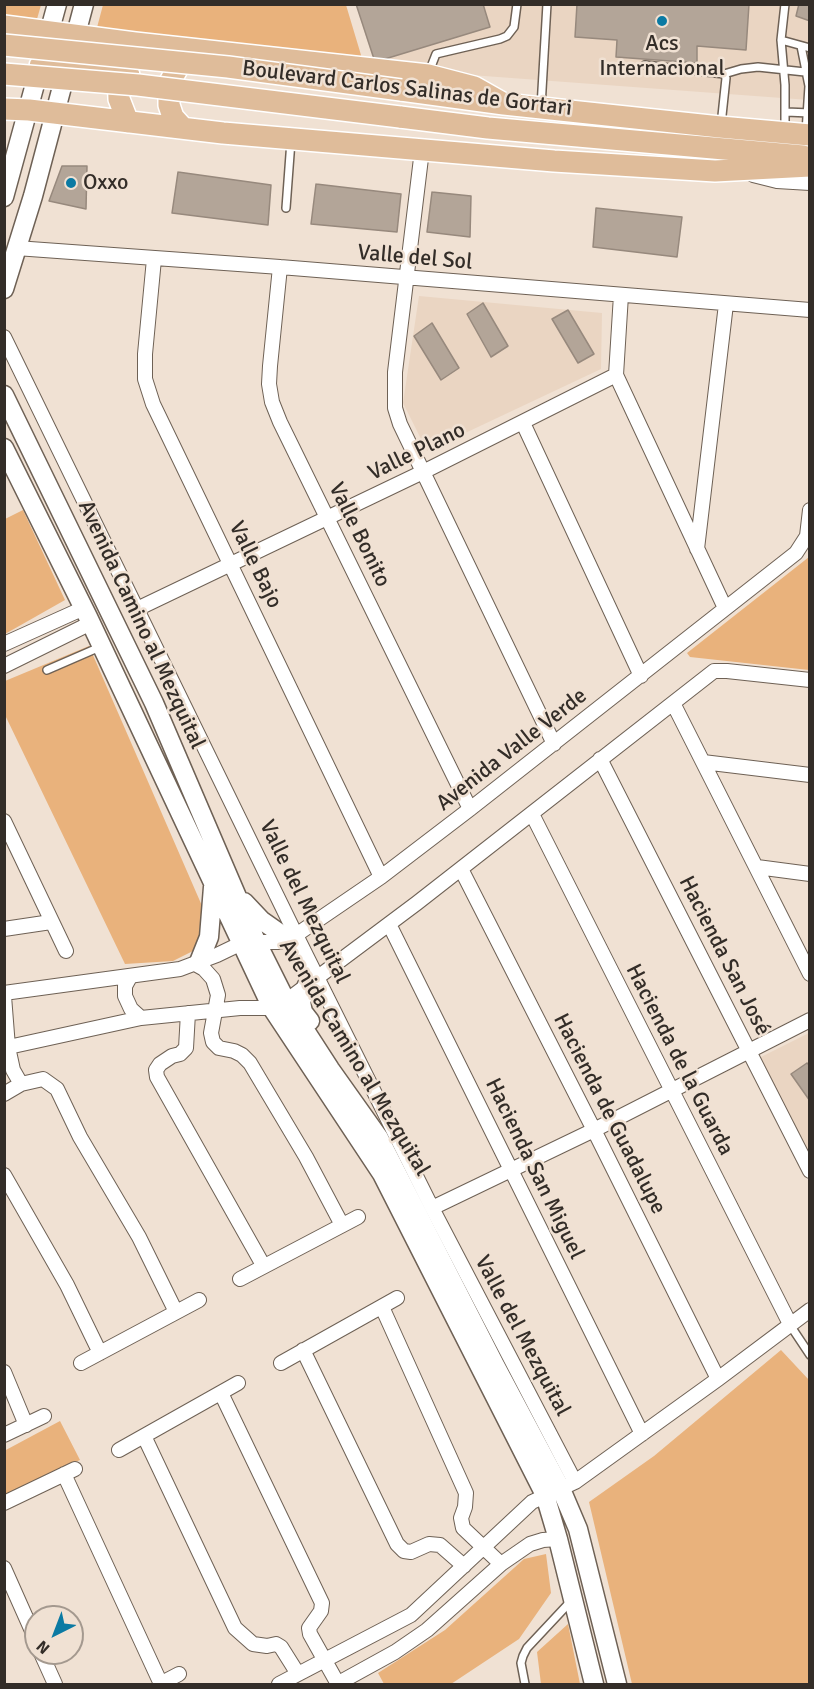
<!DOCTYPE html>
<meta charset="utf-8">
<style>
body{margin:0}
#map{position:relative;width:814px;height:1689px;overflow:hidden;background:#f0e1d3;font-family:Signika,sans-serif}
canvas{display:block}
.frame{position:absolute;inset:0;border:6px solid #332d28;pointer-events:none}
.north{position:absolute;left:24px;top:1605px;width:60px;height:60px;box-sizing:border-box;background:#f0e1d3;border:2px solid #a4998f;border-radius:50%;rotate:222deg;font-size:16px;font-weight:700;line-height:24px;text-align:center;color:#332d28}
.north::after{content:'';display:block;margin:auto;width:21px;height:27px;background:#0b7aa3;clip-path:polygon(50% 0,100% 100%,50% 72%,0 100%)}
</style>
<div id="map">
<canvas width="814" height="1689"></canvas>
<div class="frame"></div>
<div class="north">N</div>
</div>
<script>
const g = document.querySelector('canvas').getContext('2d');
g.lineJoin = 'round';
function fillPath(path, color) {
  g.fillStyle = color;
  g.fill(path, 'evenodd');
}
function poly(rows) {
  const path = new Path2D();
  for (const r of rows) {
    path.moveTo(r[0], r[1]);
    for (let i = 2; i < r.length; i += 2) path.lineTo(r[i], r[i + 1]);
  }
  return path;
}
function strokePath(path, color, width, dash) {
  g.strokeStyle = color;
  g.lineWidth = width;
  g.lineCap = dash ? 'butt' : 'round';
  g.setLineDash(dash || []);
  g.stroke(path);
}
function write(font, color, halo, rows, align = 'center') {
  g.font = font + ' Signika,sans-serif';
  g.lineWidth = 5;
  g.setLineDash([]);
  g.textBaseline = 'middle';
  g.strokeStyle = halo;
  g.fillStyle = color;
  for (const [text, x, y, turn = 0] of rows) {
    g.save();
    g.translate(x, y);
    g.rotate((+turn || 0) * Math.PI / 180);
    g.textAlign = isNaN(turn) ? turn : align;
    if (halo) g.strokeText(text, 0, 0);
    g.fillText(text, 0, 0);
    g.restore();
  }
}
fillPath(poly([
 [356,5,809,5,809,100,376,68],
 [419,296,602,313,601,369,427,451,403,403],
 [809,1033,809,1158,759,1058]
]), '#ead5c2');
fillPath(poly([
 [5,5,41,5,37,19,5,18],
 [103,5,346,5,364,65,95,35],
 [23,510,65,600,5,634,5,519],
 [809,557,809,670,690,657,687,653],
 [89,646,206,915,203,946,173,961,125,964,5,715,5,681],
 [781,1350,809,1380,809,1684,632,1684,589,1502,654,1456],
 [60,1421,80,1460,36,1480,5,1497,4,1451],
 [546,1554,551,1593,519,1639,451,1684,384,1684,378,1673,445,1630,524,1559],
 [568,1624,580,1684,541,1684,537,1652]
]), '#e9b27c');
const building = poly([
 [356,4,483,4,490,27,375,62,356,4],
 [577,4,749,4,746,50,697,46,697,63,616,57,617,40,575,37,577,4],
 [799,4,810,4,810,21,796,16,799,4],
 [62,166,87,166,86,209,49,201,62,166],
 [178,172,271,185,268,225,172,213,178,172],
 [316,184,401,194,397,232,311,224,316,184],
 [432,192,471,196,470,237,427,232,432,192],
 [596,208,682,217,677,257,593,247,596,208],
 [483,303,508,346,491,357,467,314,483,303],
 [568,310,594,354,578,363,552,319,568,310],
 [432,323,459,368,441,380,414,336,432,323],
 [807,1063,810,1066,810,1101,791,1074,807,1063]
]);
fillPath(building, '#b3a598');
strokePath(building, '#97897d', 1.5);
const lane = poly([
 [781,40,810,48],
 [801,46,809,86,806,132],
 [645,65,724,74,726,78,721,125],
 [429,72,436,54,500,39,507,36,514,27,517,4],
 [724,74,741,69,758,67,805,72],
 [541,107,547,4],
 [786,112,810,113],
 [785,130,785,85,781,40,785,4],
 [286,208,291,141],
 [47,670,100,647],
 [790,1325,810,1355],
 [525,1684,521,1663,523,1656,527,1648,571,1601]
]);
const street = poly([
 [422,150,395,372,395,408,400,424,554,744],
 [753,175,777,181,810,183],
 [16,248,280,267,810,310],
 [154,259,145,354,145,379,153,404,381,877],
 [280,267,270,366,269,384,272,402,280,422,470,809],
 [621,295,616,375,725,608],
 [4,337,296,935,432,1208,575,1482],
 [523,423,641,676],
 [697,549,726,304],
 [137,609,425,471,616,375],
 [4,644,84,608],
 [4,666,91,623],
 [673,703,810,974],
 [600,759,810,1171],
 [703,762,810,775],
 [532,814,790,1324],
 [4,821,66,951],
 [757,867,810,874],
 [461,869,594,1130,718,1379],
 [389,924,642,1434],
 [4,929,51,922],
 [195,964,204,969,213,979,218,995,211,1033,213,1042,219,1048,234,1051,242,1055,250,1063,306,1157,342,1225],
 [130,977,125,986,125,996,131,1009,141,1018],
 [4,993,180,969,217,955,244,942,280,942,296,935,381,877,470,809,796,553,807,536,810,510],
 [4,996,8,1047,13,1070,21,1084],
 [188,1013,186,1048,180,1054,172,1056,160,1064,156,1070,157,1077,263,1265],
 [4,1048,141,1018,240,1008,272,1008,286,1001,417,903,714,671,727,671,810,680],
 [4,1094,21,1084,43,1079,57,1089,80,1137,139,1237,176,1312],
 [4,1175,67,1285,100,1353],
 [432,1208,594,1130,810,1020],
 [240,1279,358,1217],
 [382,1307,466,1493,465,1507,461,1518,463,1528,501,1564],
 [303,1350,397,1544,404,1551,411,1552,429,1544,440,1545,464,1566],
 [81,1363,199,1300],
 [281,1363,397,1298],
 [4,1372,26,1425],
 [221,1393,322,1603,321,1611,309,1628,310,1634,338,1684],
 [4,1435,44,1416],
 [144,1436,235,1628,253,1644,267,1646,276,1644,281,1647,298,1674],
 [119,1450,238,1383],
 [64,1474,161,1684],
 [4,1503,75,1469],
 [4,1568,36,1640],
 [41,1653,55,1684],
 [160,1684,179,1674],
 [279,1684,411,1615,532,1502,575,1482,718,1379,810,1310],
 [337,1684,395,1652,427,1630,501,1564,530,1544,543,1540,558,1539]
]);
const secondary = poly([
 [4,197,57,4],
 [4,289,33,196,84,4],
 [4,395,154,703,256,941,286,1001,330,1069,379,1138,495,1365,561,1489,578,1529,617,1684],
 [4,448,88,617,272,1008,382,1174,545,1495,558,1539,594,1684],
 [244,902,261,920,288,939],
 [199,962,209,937,213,887],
 [307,985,301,1002,303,1012,310,1021]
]);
const primary = poly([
 [4,26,135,43,428,75,474,87,504,104],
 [40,66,129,75],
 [121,66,118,73,119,99,128,122],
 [401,90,504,104,720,127,810,135],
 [4,109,29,110,223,133,554,161,715,171,810,166],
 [400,117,488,128,803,156],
 [183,128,173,117,169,105,169,89,171,80,181,62,192,51]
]);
strokePath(lane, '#6e6155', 10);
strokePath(street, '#6e6155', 16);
strokePath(secondary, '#6e6155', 21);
strokePath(primary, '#fff', 24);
strokePath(lane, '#fff', 7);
strokePath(street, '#fff', 14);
strokePath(secondary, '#fff', 18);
strokePath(primary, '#dfbc9a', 21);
const primaryBridge = poly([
 [4,45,228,67,401,90],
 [4,74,138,85,400,117]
]);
strokePath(primaryBridge, '#fff', 24, []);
strokePath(primaryBridge, '#dfbc9a', 21);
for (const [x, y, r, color] of [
 [662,21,6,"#0b7aa3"],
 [71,183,6,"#0b7aa3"]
]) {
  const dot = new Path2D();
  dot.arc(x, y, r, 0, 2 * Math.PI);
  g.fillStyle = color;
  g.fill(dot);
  strokePath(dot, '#f0e1d3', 2);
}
write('22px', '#332d28', '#f0e1d3', [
 ["Acs",662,44],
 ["Internacional",662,69],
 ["Oxxo",83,183,"left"]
]);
write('22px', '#332d28', '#f0e1d3', [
 ["Boulevard Carlos Salinas de Gortari",407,89,7],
 ["Valle del Sol",415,258,5],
 ["Valle Plano",417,452,-26],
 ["Valle Bonito",359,535,64],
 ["Valle Bajo",255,565,64],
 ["Avenida Camino al Mezquital",141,625,65],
 ["Avenida Valle Verde",512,750,-38],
 ["Valle del Mezquital",304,902,64],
 ["Hacienda San José",724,956,63],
 ["Avenida Camino al Mezquital",354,1058,59],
 ["Hacienda de la Guarda",679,1060,63],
 ["Hacienda de Guadalupe",609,1114,63],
 ["Hacienda San Miguel",534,1169,64],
 ["Valle del Mezquital",522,1336,62]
]);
</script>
